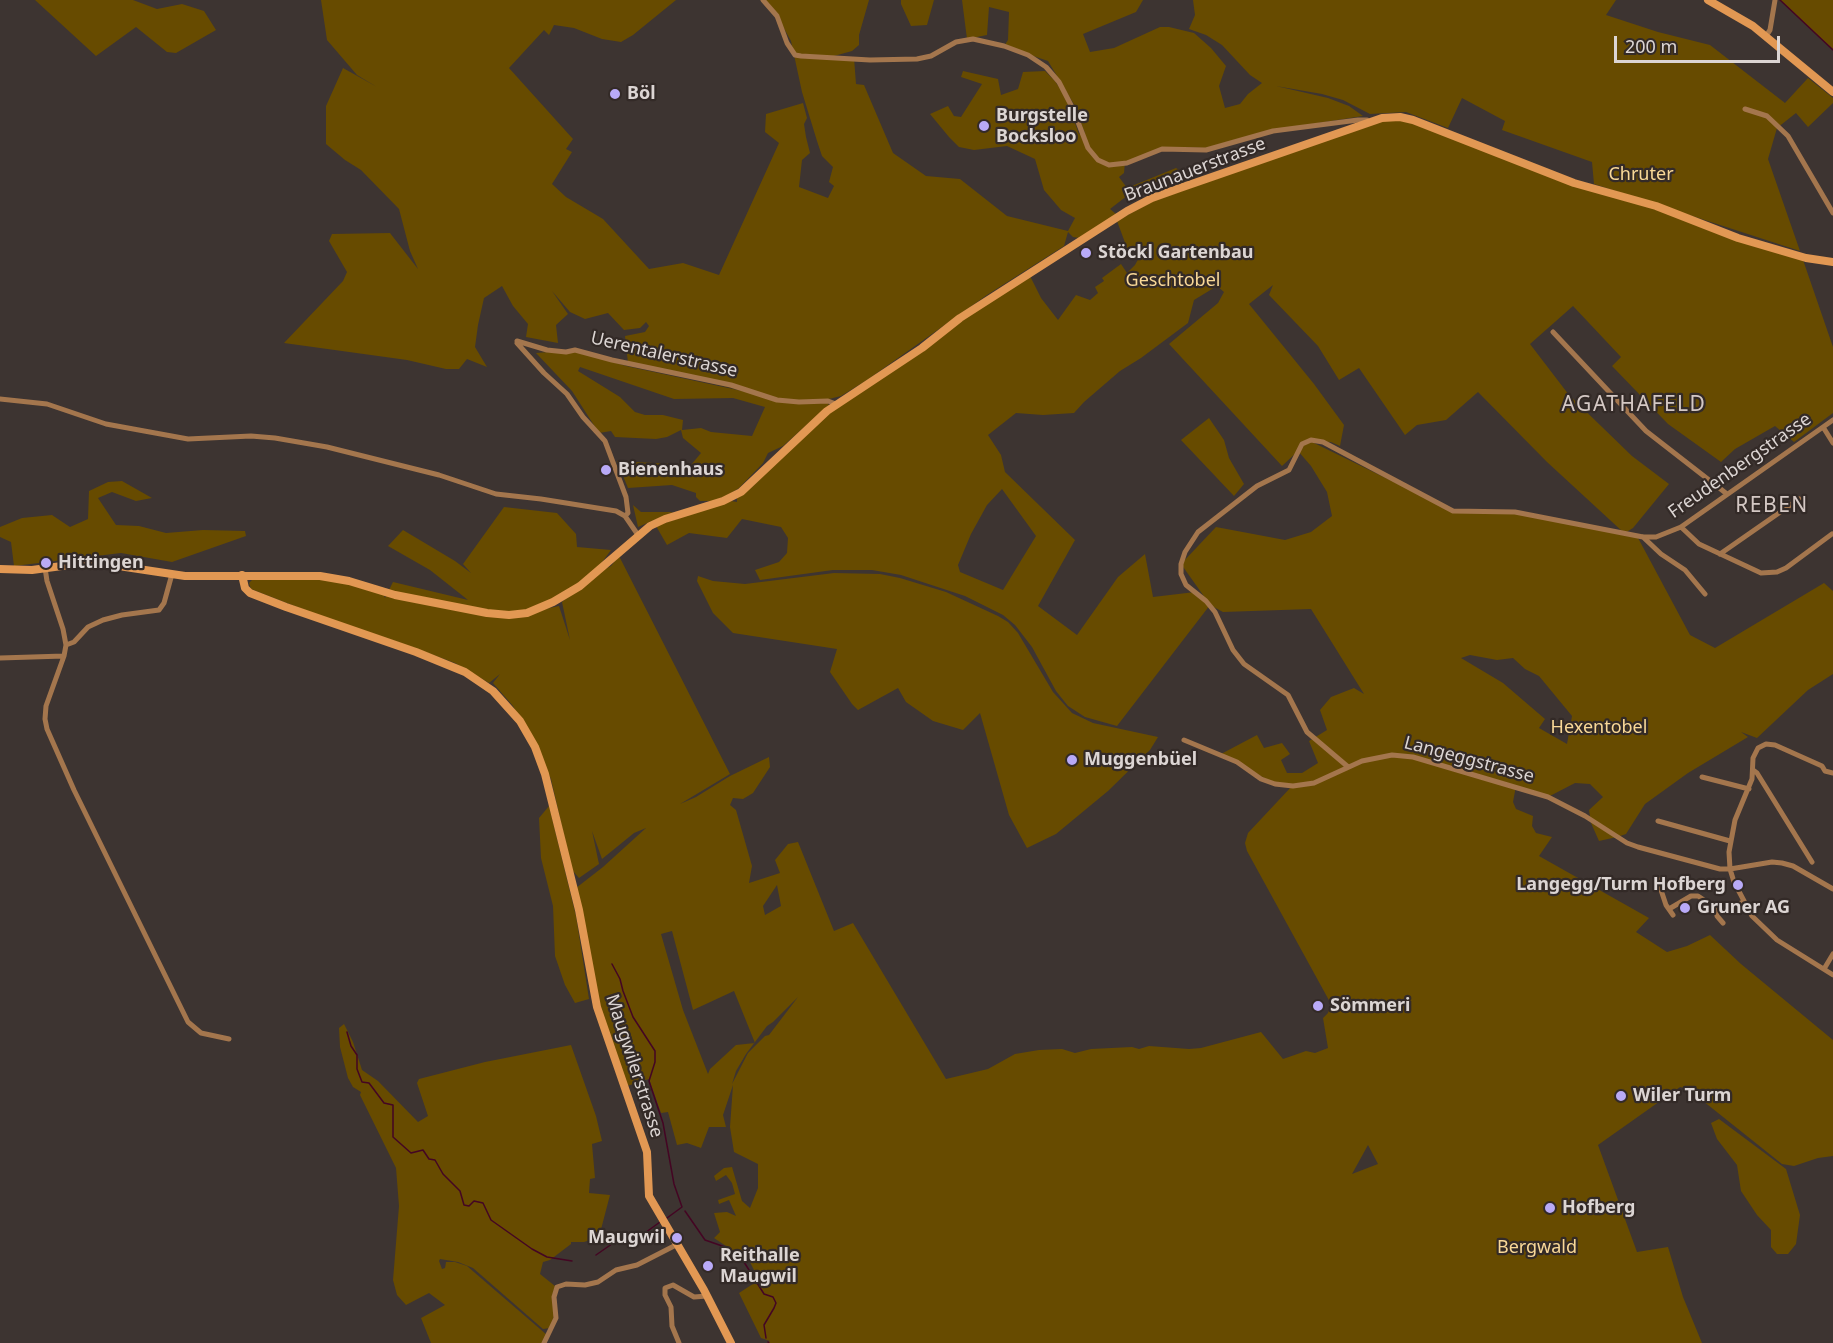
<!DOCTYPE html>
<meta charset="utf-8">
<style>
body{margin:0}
#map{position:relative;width:1833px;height:1343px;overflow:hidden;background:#3d3431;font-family:"Noto Sans",sans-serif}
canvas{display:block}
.scale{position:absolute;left:1614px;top:36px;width:166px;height:27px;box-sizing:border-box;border:3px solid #dcd5d3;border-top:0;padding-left:8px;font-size:18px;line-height:21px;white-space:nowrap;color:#dcd5d3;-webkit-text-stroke:4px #332a27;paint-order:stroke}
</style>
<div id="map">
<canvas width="1833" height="1343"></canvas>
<div class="scale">200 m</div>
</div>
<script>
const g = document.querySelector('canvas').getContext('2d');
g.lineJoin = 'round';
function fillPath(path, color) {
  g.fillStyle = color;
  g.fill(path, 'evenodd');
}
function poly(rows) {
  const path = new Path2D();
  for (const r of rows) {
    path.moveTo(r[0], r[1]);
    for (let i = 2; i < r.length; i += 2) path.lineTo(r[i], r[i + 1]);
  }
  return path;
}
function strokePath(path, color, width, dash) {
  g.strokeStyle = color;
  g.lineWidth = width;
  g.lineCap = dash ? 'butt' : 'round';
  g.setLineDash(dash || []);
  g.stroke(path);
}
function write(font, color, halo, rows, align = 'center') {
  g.font = font + ' "Noto Sans",sans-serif';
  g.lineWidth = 4.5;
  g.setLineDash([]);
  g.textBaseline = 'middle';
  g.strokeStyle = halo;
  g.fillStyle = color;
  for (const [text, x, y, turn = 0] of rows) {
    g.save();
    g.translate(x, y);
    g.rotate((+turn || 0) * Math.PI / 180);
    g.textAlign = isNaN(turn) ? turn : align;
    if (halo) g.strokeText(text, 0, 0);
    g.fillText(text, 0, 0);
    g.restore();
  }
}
fillPath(poly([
 [35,0,133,0,157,9,182,4,204,11,216,30,176,53,167,52,136,27,96,56],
 [321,0,676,0,633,35,621,42,602,39,574,28,554,25,549,35,544,30,509,68,573,139,566,149,572,152,552,184,566,197,603,219,649,269,683,263,719,275,779,143,765,132,766,114,803,103,807,118,804,124,806,137,810,153,802,160,799,187,828,198,834,186,829,182,833,167,822,156,817,141,802,92,791,41,777,16,763,0,869,0,859,35,859,45,852,51,834,56,854,58,856,84,864,85,893,153,926,176,960,179,1007,216,1068,231,1075,218,1061,210,1044,190,1035,159,1007,146,974,150,959,147,949,137,930,114,948,106,954,116,961,117,982,84,961,77,963,71,998,79,1001,95,1018,89,1023,72,1045,71,1055,81,1065,96,1079,134,1085,133,1076,111,1078,111,1048,61,1004,46,1008,40,1009,12,989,7,987,35,967,39,962,0,1143,0,1136,12,1083,34,1090,52,1114,48,1160,27,1169,27,1194,33,1211,48,1226,66,1219,86,1225,108,1240,104,1248,94,1262,83,1250,75,1222,45,1206,35,1189,29,1195,15,1193,0,1616,0,1606,15,1658,32,1710,45,1785,103,1808,78,1833,98,1833,103,1808,127,1796,113,1777,128,1768,159,1800,251,1594,184,1592,162,1502,130,1505,121,1462,98,1448,128,1406,112,1370,114,1343,100,1322,94,1276,86,1328,98,1349,106,1363,116,1267,131,1206,148,1168,147,1125,162,1124,173,1119,177,1127,188,1176,168,1179,170,1156,182,1139,187,1132,192,1110,209,1116,214,1079,238,1073,237,1068,232,1064,246,987,295,867,380,841,396,817,402,827,402,829,405,783,446,768,453,763,463,739,488,728,495,713,501,700,501,696,497,696,493,672,485,628,488,617,461,691,465,701,453,683,438,681,430,667,437,656,439,615,437,611,431,599,433,572,391,536,353,575,350,626,366,756,394,628,363,625,336,645,332,649,326,646,322,640,328,624,330,608,313,585,319,570,312,552,291,568,314,556,325,558,343,526,337,528,324,513,306,502,286,484,298,478,325,475,347,487,367,467,359,459,369,446,369,407,360,284,343,343,281,347,272,329,241,332,234,390,233,418,269,410,251,399,209,361,170,345,160,326,144,326,106,343,68,377,87,357,75,327,40],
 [580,367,674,399,733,398,765,407,752,436,711,432,701,428,682,430,683,420,663,415,645,415,635,412,620,397,578,371],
 [901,0,934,0,927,25,911,26,901,4],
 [1780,0,1833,0,1833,49,1816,34],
 [1402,120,1624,199,1802,257,1833,347,1833,413,1794,442,1775,426,1735,449,1721,462,1668,424,1612,366,1621,357,1573,306,1530,344,1569,395,1632,456,1669,484,1633,528,1625,533,1637,536,1690,635,1715,648,1824,583,1833,591,1833,674,1808,690,1757,738,1741,732,1748,737,1688,773,1645,804,1626,834,1617,837,1599,841,1591,823,1589,810,1603,797,1590,784,1575,783,1548,797,1516,786,1513,802,1516,809,1533,816,1532,826,1536,833,1552,837,1539,856,1649,918,1636,932,1667,952,1687,946,1710,935,1741,964,1833,1040,1833,1156,1818,1158,1794,1166,1782,1164,1688,1089,1680,1087,1598,1145,1637,1252,1668,1247,1683,1297,1702,1343,767,1343,770,1341,761,1338,739,1293,759,1280,750,1262,714,1238,720,1232,714,1213,727,1212,736,1216,729,1200,719,1204,718,1200,735,1194,732,1183,726,1175,716,1181,714,1176,724,1168,732,1167,742,1201,750,1208,758,1188,758,1164,734,1152,730,1127,733,1085,723,1115,726,1127,709,1127,701,1148,687,1143,677,1145,668,1112,661,1113,649,1079,627,1086,602,1016,576,888,603,867,646,828,634,833,602,859,592,831,599,864,579,878,572,870,551,779,513,706,493,683,500,674,489,683,455,663,401,643,328,619,251,589,249,583,253,579,324,579,351,584,384,595,385,598,393,582,468,600,430,570,388,546,403,530,455,561,471,573,463,564,504,507,557,513,576,534,577,547,611,550,600,565,574,588,535,611,559,606,570,640,562,602,592,575,611,566,619,556,730,774,680,804,696,797,730,776,769,757,770,767,753,793,743,799,733,798,730,805,736,810,752,866,749,883,780,873,775,860,788,844,798,842,834,931,853,923,946,1079,988,1069,1015,1054,1039,1050,1062,1049,1075,1053,1091,1049,1132,1047,1139,1049,1149,1046,1189,1049,1201,1048,1261,1032,1283,1059,1306,1051,1315,1053,1328,1048,1323,1018,1328,1013,1331,1004,1247,851,1245,843,1248,833,1292,786,1275,784,1221,754,1257,735,1264,748,1282,743,1290,754,1281,760,1287,773,1302,773,1318,763,1309,741,1327,730,1320,710,1331,697,1354,688,1364,694,1311,609,1223,612,1210,605,1117,726,1085,717,1068,706,1056,691,1032,647,1015,625,1003,615,965,596,901,575,872,570,833,570,760,580,755,570,779,562,787,553,788,538,781,527,742,519,727,538,689,533,667,545,656,526,731,501,737,502,737,498,753,486,820,419,1029,274,1041,298,1058,320,1076,295,1090,300,1098,293,1095,287,1104,281,1102,278,1121,264,1127,273,1135,265,1143,250,1141,247,1127,248,1117,221,1153,201,1381,121],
 [1273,285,1269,295,1318,346,1339,380,1359,368,1405,435,1417,425,1446,420,1478,392,1547,462,1623,532,1500,511,1449,509,1310,441,1331,442,1340,446,1344,425,1314,384,1249,304],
 [1217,286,1224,292,1218,303,1169,344,1282,466,1298,451,1311,466,1327,492,1332,516,1311,532,1285,540,1216,527,1181,564,1208,602,1195,592,1153,597,1145,554,1118,577,1077,635,1038,606,1075,540,1005,472,1001,455,988,435,1016,413,1043,415,1074,413,1084,402,1120,371,1141,358,1188,323,1194,300],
 [1002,489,1036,536,1003,590,960,572,958,565,971,534,987,505],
 [1470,655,1497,660,1513,658,1525,669,1539,676,1572,716,1567,744,1539,728,1545,719,1503,683,1461,658],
 [777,885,781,906,765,915,763,906],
 [672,931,693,1010,734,991,755,1043,736,1045,710,1069,708,1074,683,1010,661,934],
 [798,997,769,1035,765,1036,748,1053,732,1084,736,1071,746,1054,767,1026,773,1022],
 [1368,1145,1378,1164,1352,1174],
 [1209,418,1224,440,1229,458,1244,484,1234,496,1181,440],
 [122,481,152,498,136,501,112,492,98,498,116,525,139,526,166,533,203,530,245,531,246,536,172,562,121,553,14,566,11,542,0,537,0,527,22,518,52,515,70,527,88,519,89,491,108,482],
 [633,505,641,512,673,512,638,527],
 [834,573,880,574,900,578,946,592,998,616,1008,622,1018,633,1053,692,1072,713,1093,723,1158,737,1150,750,1108,791,1056,834,1027,848,1009,815,980,713,963,730,933,721,906,702,898,688,858,710,852,704,830,672,837,649,733,633,713,613,697,581,698,576,713,581,745,584],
 [549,806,576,916,589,999,575,1003,565,985,555,956,553,906,541,858,539,818],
 [344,1024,353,1042,362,1070,378,1081,418,1122,428,1116,417,1083,419,1079,485,1062,571,1045,596,1116,602,1141,592,1144,595,1178,590,1179,589,1193,610,1195,599,1237,584,1242,571,1242,571,1244,550,1260,543,1262,540,1274,555,1286,552,1296,555,1313,550,1328,543,1329,473,1268,458,1262,440,1259,439,1261,442,1269,445,1268,446,1262,455,1262,467,1266,547,1335,544,1343,431,1343,421,1318,445,1305,429,1293,406,1305,397,1295,393,1280,399,1206,396,1168,360,1095,361,1092,353,1087,348,1078,340,1047,339,1028],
 [1719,1119,1786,1169,1800,1215,1796,1244,1788,1254,1777,1254,1771,1247,1771,1230,1757,1215,1741,1191,1737,1165,1717,1139,1711,1123]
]), '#674b00');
strokePath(poly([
 [1780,0,1833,50],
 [612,964,620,979,623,991,633,1017,655,1051,655,1062,649,1081,663,1123,674,1184,682,1207,667,1218],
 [347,1032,351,1046,357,1055,357,1069,362,1082,369,1083,384,1103,393,1105,393,1137,411,1153,423,1150,429,1159,435,1160,443,1174,460,1191,464,1205,469,1206,474,1201,483,1203,491,1220,532,1249,547,1257,572,1261],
 [685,1211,705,1240,728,1248,744,1262,764,1294,773,1297,776,1303,774,1308,764,1325,766,1338],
 [642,1235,660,1222],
 [596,1255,619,1239,628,1237],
 [768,1342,769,1343]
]), '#440523', 1.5);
strokePath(poly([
 [763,0,777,16,787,43,795,55,801,56,870,60,917,59,931,56,956,42,973,39,1004,46,1028,55,1046,67,1059,82,1073,109,1088,148,1098,160,1109,165,1127,163,1162,149,1206,150,1273,131,1358,120,1367,120,1368,122],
 [1766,36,1770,30,1775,0],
 [1745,109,1767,116,1788,136,1833,213],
 [1553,332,1646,431,1727,494],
 [517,341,547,350,566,352,575,350,612,360,731,385,777,400,799,402,828,401,836,404],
 [517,343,544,373,567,394,583,417,605,441,626,497,628,513,625,516],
 [0,399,47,404,106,424,188,439,251,436,275,438,327,447,439,475,496,494,541,499,616,511,625,516,638,535],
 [1823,427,1833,443],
 [1681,527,1699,544,1761,573,1777,572,1786,568,1832,534],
 [1643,537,1661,554,1685,570,1705,594],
 [1720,554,1799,499],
 [45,568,47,581,63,629,66,645],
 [172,574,164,603,159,610,122,615,103,620,88,627,74,642,66,645,64,656,46,706,45,719,47,729,74,790,188,1022,201,1033,229,1039],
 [0,658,64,656],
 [1184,740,1237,762,1261,779,1275,784,1293,786,1314,783,1362,761,1392,755,1413,757,1548,797,1585,816,1627,843,1638,847,1720,869,1730,869,1772,862,1782,863,1793,866,1833,889],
 [1347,766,1307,732,1288,695,1244,664,1233,650,1215,612,1206,601,1186,585,1181,574,1181,564,1185,552,1198,532,1257,486,1289,470,1302,444,1311,440,1323,442,1453,511,1515,512,1643,537,1656,537,1681,527,1833,420],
 [1753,770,1757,773,1812,862],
 [1833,773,1825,771,1822,766,1775,745,1766,744,1758,748,1753,758,1752,779,1735,820,1729,852,1730,869,1734,882,1752,916,1777,940,1833,975],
 [1702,777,1749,789],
 [1658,821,1730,841],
 [1657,878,1666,905,1673,915],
 [1669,909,1691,896,1698,896,1719,910,1730,908,1743,902],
 [1716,909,1717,916,1723,923],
 [1824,969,1833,954],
 [544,1343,556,1318,554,1297,557,1287,566,1284,585,1285,598,1282,616,1270,637,1265,676,1245],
 [679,1343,672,1326,671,1307,665,1295,665,1288,673,1285,694,1297,707,1296]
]), '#a4764d', 5);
strokePath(poly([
 [1708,0,1753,26,1833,92],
 [0,569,32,570,92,562,185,576,320,576,349,581,395,595,487,613,509,615,527,613,553,602,580,586,650,526,665,519,723,501,741,492,827,411,922,348,960,318,1127,211,1152,198,1180,188,1382,118,1400,117,1413,120,1574,183,1656,206,1738,238,1806,258,1833,262],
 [242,575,245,588,250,593,286,607,416,652,465,672,493,691,520,721,535,747,545,774,579,910,597,1007,647,1152,649,1196,704,1290,731,1343]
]), '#e29853', 8);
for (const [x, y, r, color] of [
 [615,94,6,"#b9aaf7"],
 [984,126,6,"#b9aaf7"],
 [1086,253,6,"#b9aaf7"],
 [606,470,6,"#b9aaf7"],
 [46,563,6,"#b9aaf7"],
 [1072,760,6,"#b9aaf7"],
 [1738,885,6,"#b9aaf7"],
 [1685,908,6,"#b9aaf7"],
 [1318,1006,6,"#b9aaf7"],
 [1621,1096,6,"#b9aaf7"],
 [1550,1208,6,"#b9aaf7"],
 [677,1238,6,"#b9aaf7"],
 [708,1266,6,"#b9aaf7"]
]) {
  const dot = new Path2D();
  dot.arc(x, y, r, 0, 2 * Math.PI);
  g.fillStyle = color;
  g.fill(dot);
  strokePath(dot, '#332a27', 2);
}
write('bold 18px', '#dcd5d3', '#332a27', [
 ["Böl",627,94],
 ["Burgstelle",996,116],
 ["Bocksloo",996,137],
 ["Stöckl Gartenbau",1098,253],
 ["Bienenhaus",618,470],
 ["Hittingen",58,563],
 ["Muggenbüel",1084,760],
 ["Langegg/Turm Hofberg",1726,885,"right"],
 ["Gruner AG",1697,908],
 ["Sömmeri",1330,1006],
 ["Wiler Turm",1633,1096],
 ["Hofberg",1562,1208],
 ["Maugwil",665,1238,"right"],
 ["Reithalle",720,1256],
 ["Maugwil",720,1277]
], 'left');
write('18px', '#dcd5d3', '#332a27', [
 ["Braunauerstrasse",1195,170,-21],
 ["Uerentalerstrasse",664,355,13],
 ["Freudenbergstrasse",1740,466,-35],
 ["Langeggstrasse",1469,760,15],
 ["Maugwilerstrasse",634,1066,72]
]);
write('18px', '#f9d897', '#332a27', [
 ["Chruter",1641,175],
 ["Geschtobel",1173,281],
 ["Hexentobel",1599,728],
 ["Bergwald",1537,1248]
]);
g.letterSpacing = '1.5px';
write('21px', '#d4c8c4', '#332a27', [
 ["AGATHAFELD",1634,405],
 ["REBEN",1772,506]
]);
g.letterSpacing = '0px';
</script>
